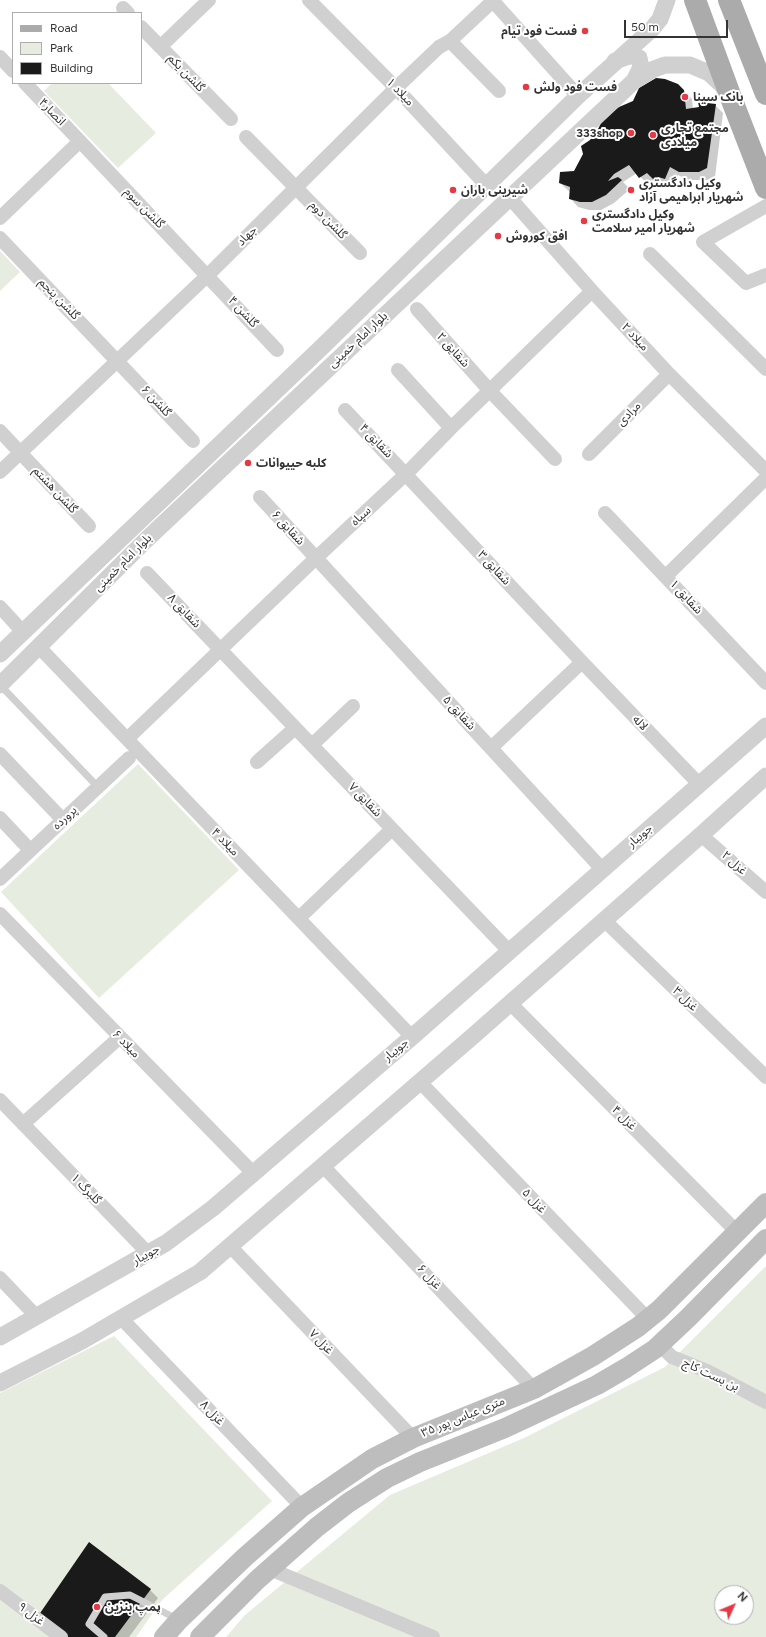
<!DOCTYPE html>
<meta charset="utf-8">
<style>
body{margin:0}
#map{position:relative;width:766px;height:1637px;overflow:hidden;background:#fff;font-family:Figtree,sans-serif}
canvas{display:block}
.legend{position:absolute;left:12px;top:12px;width:130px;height:72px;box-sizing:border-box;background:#fff;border:1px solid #adadad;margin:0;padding:5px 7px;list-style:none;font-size:12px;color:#333}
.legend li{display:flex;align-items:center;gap:8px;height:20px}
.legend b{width:20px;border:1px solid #adadad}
.north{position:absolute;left:714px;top:1585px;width:40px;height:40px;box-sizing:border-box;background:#fff;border:1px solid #adadad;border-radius:50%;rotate:46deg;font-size:11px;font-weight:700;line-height:16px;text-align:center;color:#333}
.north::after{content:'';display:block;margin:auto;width:14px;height:18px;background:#e63946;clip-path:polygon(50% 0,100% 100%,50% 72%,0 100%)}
.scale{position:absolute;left:624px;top:20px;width:104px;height:18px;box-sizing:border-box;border:2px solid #333;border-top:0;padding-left:5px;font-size:12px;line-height:14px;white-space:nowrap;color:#333;-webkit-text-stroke:3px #fff;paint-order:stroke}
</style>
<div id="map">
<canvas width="766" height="1637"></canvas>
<ul class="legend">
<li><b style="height:5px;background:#ababab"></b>Road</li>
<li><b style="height:11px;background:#e6ecdf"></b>Park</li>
<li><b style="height:11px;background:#1a1a1a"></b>Building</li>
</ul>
<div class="north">N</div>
<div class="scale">50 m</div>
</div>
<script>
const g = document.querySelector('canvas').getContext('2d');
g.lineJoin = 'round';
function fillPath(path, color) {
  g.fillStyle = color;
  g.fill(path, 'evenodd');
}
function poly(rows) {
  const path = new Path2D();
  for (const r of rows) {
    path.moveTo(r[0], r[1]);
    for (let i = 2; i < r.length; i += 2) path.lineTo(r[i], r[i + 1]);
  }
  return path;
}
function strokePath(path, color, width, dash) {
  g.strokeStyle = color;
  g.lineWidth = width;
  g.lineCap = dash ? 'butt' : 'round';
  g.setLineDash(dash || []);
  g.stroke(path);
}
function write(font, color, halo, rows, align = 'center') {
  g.font = font + ' Figtree,"Noto Sans Arabic",sans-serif';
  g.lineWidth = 4;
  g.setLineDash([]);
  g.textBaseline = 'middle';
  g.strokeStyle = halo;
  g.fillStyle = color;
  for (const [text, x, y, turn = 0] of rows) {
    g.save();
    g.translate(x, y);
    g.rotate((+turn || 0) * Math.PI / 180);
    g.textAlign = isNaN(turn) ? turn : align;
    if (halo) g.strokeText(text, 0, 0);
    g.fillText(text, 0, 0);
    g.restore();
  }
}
fillPath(poly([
 [52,83,108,83,156,133,118,168,44,91],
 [0,251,20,272,0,291],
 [138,764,239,870,99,998,1,892],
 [766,1266,766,1637,226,1637,245,1615,390,1495,524,1438,665,1367],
 [722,1593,746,1593,746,1617,722,1617],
 [114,1336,272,1501,162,1600,136,1637,0,1637,0,1393]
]), '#e6ecdf');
fillPath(poly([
 [677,84,692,99,693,109,715,105,723,113,715,177,707,180,688,180,678,175,673,187,667,185,665,189,656,181,648,185,637,173,623,182,630,189,614,203,601,210,589,210,578,207,570,198,570,192,560,183],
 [150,1590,158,1598,129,1637,59,1637]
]), '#0003');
fillPath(poly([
 [656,78,665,79,678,84,684,90,686,109,699,107,698,102,716,104,707,168,699,172,679,172,670,167,665,179,658,177,656,182,647,173,639,178,629,165,614,174,608,181,618,177,622,180,606,195,592,202,580,202,569,199,570,187,559,183,560,172,574,171,583,154,581,146,590,140,598,129,604,117,619,107,633,101,639,88],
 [89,1542,151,1589,115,1637,60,1637,36,1619]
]), '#1a1a1a');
strokePath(poly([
 [0,685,98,787],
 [104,1637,89,1624,105,1597,130,1595,177,1619]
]), '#d0d0d0', 7);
strokePath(poly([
 [309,0,396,88,487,186],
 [492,0,578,96],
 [123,8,128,13],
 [141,27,231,119],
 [450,41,499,91],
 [160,47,209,0],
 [0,57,13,71],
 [25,83,277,350],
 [246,137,360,253],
 [510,198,592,291,669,374,766,471],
 [766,206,703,242,746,283,766,275],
 [0,218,80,141],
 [0,238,193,441],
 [650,254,766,369],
 [417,309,490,391,555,459],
 [398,370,451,428],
 [345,410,582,662,699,784],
 [0,431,89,526],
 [589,454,669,374],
 [0,472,208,275,396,88,439,47,450,41,494,0],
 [260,497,602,869],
 [605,513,766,683],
 [147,573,509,951],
 [666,576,766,478],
 [0,607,23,632],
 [39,647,412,1037],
 [127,739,316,558,407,473,451,428,592,291],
 [312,745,353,706],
 [491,748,582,662],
 [0,754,63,820],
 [257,762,295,728],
 [0,818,30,850],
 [701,835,766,892],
 [0,879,129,758],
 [0,914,253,1173],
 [299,918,392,829],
 [604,920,766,1077],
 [510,1003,737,1232],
 [420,1082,648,1319],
 [0,1100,148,1253],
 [23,1124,120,1037],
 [323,1166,534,1389],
 [230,1246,413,1438],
 [0,1278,37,1317],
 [121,1318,302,1507],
 [662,1342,665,1350,672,1357,707,1371,766,1402],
 [270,1569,433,1637],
 [0,1591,61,1637]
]), '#d0d0d0', 14);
strokePath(poly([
 [615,61,629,56,634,56,639,58,641,67,634,81],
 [0,654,323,346,578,96,652,29,660,19,667,0],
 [0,685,147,539,634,81,654,69,665,65,690,65,709,73,722,85,726,91],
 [0,1337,166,1243,213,1208,412,1037,766,726],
 [0,1383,82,1341,200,1272,473,1036,701,835,766,776]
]), '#d0d0d0', 17);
strokePath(poly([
 [164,1637,179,1620,245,1557,302,1507,372,1459,413,1438,534,1389,593,1356,638,1327,659,1310,766,1203],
 [200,1637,257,1580,317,1527,348,1503,387,1478,420,1462,505,1428,597,1385,626,1368,655,1349,688,1318,766,1239]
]), '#bdbdbd', 20);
strokePath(poly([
 [695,0,733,103,766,188],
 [729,0,766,94]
]), '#ababab', 22);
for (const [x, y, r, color] of [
 [585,31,4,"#e63946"],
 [526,87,4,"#e63946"],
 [685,97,4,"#e63946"],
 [631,133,4,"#e63946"],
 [653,135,4,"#e63946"],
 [453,190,4,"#e63946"],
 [631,190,4,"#e63946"],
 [584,221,4,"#e63946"],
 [498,236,4,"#e63946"],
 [248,463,4,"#e63946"],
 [97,1607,4,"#e63946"]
]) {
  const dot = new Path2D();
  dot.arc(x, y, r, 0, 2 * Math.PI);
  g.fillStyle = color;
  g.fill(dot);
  strokePath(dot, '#fff', 1.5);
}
write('bold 12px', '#333', '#fff', [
 ["فست فود تیام",577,31,"right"],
 ["فست فود ولش",534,87],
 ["بانک سینا",693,97],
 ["مجتمع تجاری",661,128],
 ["میلادی",661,142],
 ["333shop",623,133,"right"],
 ["وکیل دادگستری",639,183],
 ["شهریار ابراهیمی آزاد",639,197],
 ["شیرینی باران",461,190],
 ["وکیل دادگستری",592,214],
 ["شهریار امیر سلامت",592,228],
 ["افق کوروش",506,236],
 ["کلبه حییوانات",256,463],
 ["پمپ بنزین",105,1607]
], 'left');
write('12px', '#333', '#fff', [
 ["گلشن یکم",186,73,46],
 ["میلاد ۱",400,92,46],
 ["انصار۴",52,112,46],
 ["گلشن سوم",144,208,46],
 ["گلشن دوم",328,220,46],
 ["جهاد",247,236,-45],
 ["گلشن پنجم",59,299,46],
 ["گلشن ۴",243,312,47],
 ["میلاد ۲",635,337,47],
 ["بلوار امام خمینی",358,340,-43],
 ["شقایق ۲",453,350,48],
 ["گلشن ۶",156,401,47],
 ["مرادی",629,414,-45],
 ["شقایق ۴",376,441,46],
 ["گلشن هشتم",55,490,47],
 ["سپاه",361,516,-43],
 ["شقایق ۶",288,528,47],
 ["بلوار امام خمینی",123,563,-45],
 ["شقایق ۳",494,568,47],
 ["شقایق ۱",686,597,47],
 ["شقایق ۸",184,611,46],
 ["شقایق ۵",459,713,47],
 ["لاله",640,723,46],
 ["شقایق ۷",365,800,46],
 ["پرورده",65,818,-43],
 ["جویبار",640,836,-41],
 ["میلاد ۴",225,842,46],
 ["غزل ۲",734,863,42],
 ["غزل ۳",685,999,44],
 ["میلاد ۶",126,1044,46],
 ["جویبار",396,1050,-40],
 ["غزل ۴",624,1118,45],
 ["گلبرگ ۱",86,1189,46],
 ["غزل ۵",534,1201,46],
 ["جویبار",146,1255,-29],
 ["غزل ۶",429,1277,47],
 ["غزل ۷",321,1342,46],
 ["بن بست کاج",711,1375,25],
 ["غزل ۸",212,1413,46],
 ["۳۵ متری عباس پور",463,1417,-22],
 ["غزل ۹",31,1614,37]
]);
</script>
